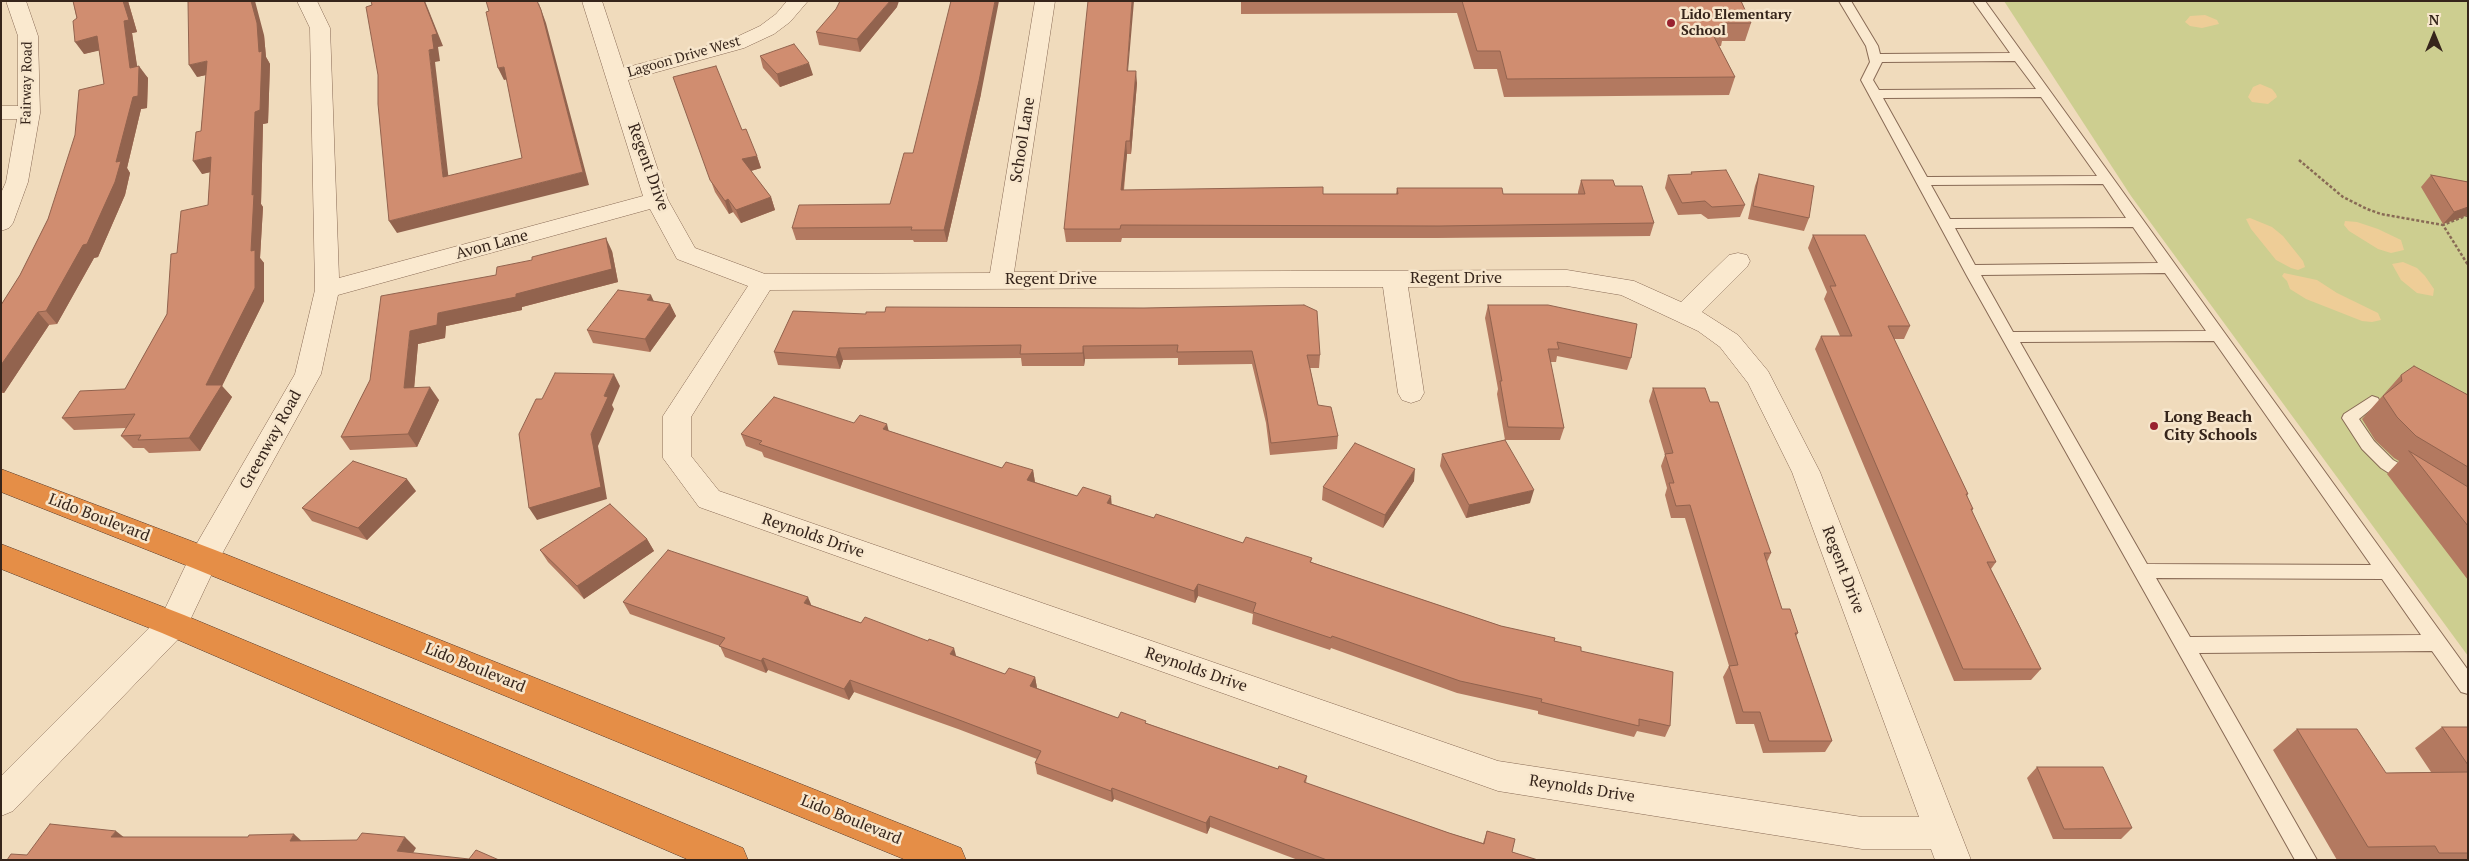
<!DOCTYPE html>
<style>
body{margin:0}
#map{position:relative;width:2469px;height:861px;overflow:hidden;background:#f0dbbc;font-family:"PT Serif",serif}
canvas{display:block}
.frame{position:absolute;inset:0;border:2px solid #36251b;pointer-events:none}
.north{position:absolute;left:2409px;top:10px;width:50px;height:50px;-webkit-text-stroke:4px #f7e6cc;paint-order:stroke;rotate:0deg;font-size:14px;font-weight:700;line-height:20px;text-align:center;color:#36251b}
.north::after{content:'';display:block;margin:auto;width:18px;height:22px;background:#36251b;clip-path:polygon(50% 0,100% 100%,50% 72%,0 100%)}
</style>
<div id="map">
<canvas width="2469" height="861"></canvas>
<div class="frame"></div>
<div class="north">N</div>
</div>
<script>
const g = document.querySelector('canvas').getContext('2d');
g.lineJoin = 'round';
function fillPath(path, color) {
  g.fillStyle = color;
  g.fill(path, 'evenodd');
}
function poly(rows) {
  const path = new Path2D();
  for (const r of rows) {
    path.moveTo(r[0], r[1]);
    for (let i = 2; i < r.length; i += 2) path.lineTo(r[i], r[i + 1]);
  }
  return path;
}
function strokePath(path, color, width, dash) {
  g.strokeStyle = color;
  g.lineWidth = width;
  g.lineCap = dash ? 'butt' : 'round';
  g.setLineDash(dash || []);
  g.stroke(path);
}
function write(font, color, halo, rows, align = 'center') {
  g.font = font + ' "PT Serif",serif';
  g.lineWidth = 5;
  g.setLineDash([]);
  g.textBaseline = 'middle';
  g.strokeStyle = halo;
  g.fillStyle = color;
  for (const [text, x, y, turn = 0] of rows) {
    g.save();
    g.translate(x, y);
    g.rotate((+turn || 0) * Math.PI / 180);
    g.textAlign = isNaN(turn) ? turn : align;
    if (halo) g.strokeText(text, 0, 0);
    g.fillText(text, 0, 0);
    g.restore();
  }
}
fillPath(poly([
 [2004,1,2468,1,2468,656,2131,196]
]), '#cdce90');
fillPath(poly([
 [2205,15,2217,20,2219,24,2202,28,2190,26,2185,22,2190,16],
 [2260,84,2272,89,2276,94,2277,97,2268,104,2252,102,2248,97,2253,87],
 [2250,218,2272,227,2283,236,2303,261,2305,267,2298,270,2291,268,2276,260,2251,229,2246,219],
 [2345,221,2357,222,2378,229,2401,240,2404,250,2391,253,2378,249,2349,231,2344,225],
 [2403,262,2417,268,2425,276,2434,289,2433,296,2417,293,2401,280,2392,264],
 [2284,273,2317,280,2337,293,2378,313,2381,320,2372,322,2362,321,2306,299,2290,289,2287,281,2282,276]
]), '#eecd97');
const lane = poly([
 [1839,1,1851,1,1878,46,1880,54,2010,53,1973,1,1985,1,2468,670,2468,694,2461,692,2432,651,2199,653,2317,860,2295,860,1967,276,1861,80,1870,62,1866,46,1839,1],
 [2015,61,2036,89,1879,90,1873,80,1882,62,2015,61],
 [2041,97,2097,176,1927,177,1883,98,2041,97],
 [2103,184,2126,218,1950,219,1931,185,2103,184],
 [2133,227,2158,263,1975,265,1955,228,2133,227],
 [2165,273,2206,331,2013,332,1981,275,2165,273],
 [2214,341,2371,565,2147,564,2020,342,2214,341],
 [2156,578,2382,579,2421,635,2190,637,2156,578],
 [2372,396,2378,398,2380,402,2359,419,2374,441,2393,460,2418,474,2420,479,2418,484,2412,485,2406,484,2381,468,2362,449,2342,418,2344,414,2372,396]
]);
const street = poly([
 [6,1,26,1,38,36,40,113,28,182,13,223,9,228,1,231,1,193,6,182,17,119,1,119,1,106,18,106,18,36,6,1],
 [297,1,317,1,330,28,339,278,643,196,582,1,602,1,624,68,730,40,760,26,776,14,787,1,808,1,790,22,774,34,744,48,628,80,668,200,695,248,765,274,990,273,1035,1,1055,1,1014,272,1567,270,1634,281,1681,302,1729,255,1738,253,1747,255,1750,261,1747,267,1702,312,1738,335,1768,371,1820,472,1971,860,1935,860,1931,849,1862,849,1498,791,699,507,663,458,663,416,748,286,677,259,650,209,338,295,321,374,217,563,184,633,13,811,1,816,1,776,162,615,193,550,295,374,315,290,310,28,297,1],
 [1567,286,1621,295,1698,331,1720,347,1748,383,1792,472,1919,817,1862,817,1498,761,719,491,691,456,691,417,770,290,1383,287,1398,393,1402,400,1411,403,1420,400,1424,393,1408,287,1567,286]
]);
const highway = poly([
 [1,469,215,550,961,848,966,860,906,860,193,568,1,492,1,469],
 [1,544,184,615,743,848,748,860,689,860,162,633,1,569,1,544]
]);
strokePath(lane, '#886a55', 2);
strokePath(street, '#886a55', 1);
strokePath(highway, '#55392a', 1);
strokePath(poly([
 [2299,160,2343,197,2367,209,2381,214,2443,225],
 [2468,215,2443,225,2468,265]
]), '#886a55', 2.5, [3, 2]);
fillPath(lane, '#fae9cf');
fillPath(street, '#fae9cf');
fillPath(highway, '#e58e47');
fillPath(poly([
 [73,1,128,1,137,32,132,33,137,67,148,78,147,108,141,109,127,168,130,173,125,195,98,257,94,258,57,324,49,325,4,393,1,393,1,305,20,275,48,219,104,84,99,50,84,54],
 [1241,1,1741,1,1751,23,1745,41,1722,41,1721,46,1719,46,1735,77,1729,95,1504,97,1497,69,1474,69,1457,13,1241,14],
 [897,7,860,52,819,45,816,32],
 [264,35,266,57,270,64,268,123,263,124,261,204,263,207,260,258,264,263,264,301,222,386,232,397,200,451,149,453,144,448,133,448,121,436,126,428,74,430,62,418,125,389,167,314,177,253,208,205,210,172,202,174,201,131,206,75,197,77],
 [760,56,813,75,780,87,763,68],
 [1128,71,1137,83,1131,154,1127,154,1124,190,1323,194,1396,194,1397,188,1503,194,1578,194,1578,192,1581,180,1615,186,1654,223,1650,236,1437,238,1122,238,1121,242,1066,242,1064,229],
 [673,77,742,130,757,156,761,168,751,171,771,197,775,210,741,223,733,212,729,214,715,192],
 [981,94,947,242,914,242,913,240,796,240,792,228,890,204,913,153],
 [1691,172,1745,205,1740,217,1708,219,1701,214,1678,215,1665,188,1668,175,1691,174],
 [1759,174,1809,218,1804,231,1748,219,1755,186],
 [2431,175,2468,182,2468,215,2443,224,2421,187],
 [1813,235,1910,326,1904,339,1894,339,1968,494,1967,496,1973,509,1972,511,1996,562,1991,569,2041,669,2031,680,1954,681,1815,349,1821,336,1840,336,1824,299,1827,292,1808,248],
 [612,251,618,282,522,307,522,310,446,326,445,338,418,344,414,388,439,400,417,447,350,450,341,437,370,380,496,275],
 [654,301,670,304,676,316,650,352,593,343,587,330],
 [1488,305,1631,358,1627,370,1557,356,1556,362,1550,362,1564,428,1560,440,1505,440,1530,503,1466,518,1440,466,1442,454,1505,440,1497,394,1498,389,1485,318],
 [793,311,1320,355,1319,368,1310,368,1318,405,1338,436,1337,449,1270,455,1266,423,1252,364,1178,365,1178,358,1085,359,1084,366,1022,366,1021,358,843,360,840,369,778,365,774,352],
 [2401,375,2468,395,2468,580,2387,474,2399,461,2394,458,2375,440,2362,419],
 [1653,388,1710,402,1771,553,1767,562,1782,609,1798,633,1796,636,1832,741,1825,752,1763,753,1754,724,1736,724,1723,677,1729,666,1685,518,1671,518,1665,495,1667,488,1661,466,1665,455,1649,401],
 [854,423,889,431,1002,468,1033,470,1035,482,1077,496,1112,504,1154,518,1243,543,1312,558,1311,562,1501,626,1554,641,1581,651,1670,726,1665,737,1637,731,1634,737,1538,714,1538,711,1457,693,1331,648,1330,650,1252,624,1253,614,1198,596,1195,603,764,457,762,452,746,446,741,434],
 [1414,481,1383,528,1322,500,1323,487],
 [416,491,367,540,312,521,302,508],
 [647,539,654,551,584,599,548,562,540,550],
 [623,602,811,605,956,656,1005,674,1035,677,1037,688,1118,718,1146,723,1278,769,1307,776,1306,783,1449,833,1483,843,1487,831,1512,852,1538,860,1298,860,1210,827,1207,834,1114,799,1112,802,1037,774,1035,763,1037,759,958,729,854,692,849,700,768,670,766,673,725,657,720,646,630,614],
 [2442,727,2468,727,2468,860,2337,860,2273,750,2297,729,2386,773,2431,772,2415,748],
 [2037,767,2132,828,2121,839,2053,839,2027,778]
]), '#b37960');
fillPath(poly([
 [123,1,128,1,137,32,132,33,139,78,139,66,148,78,147,108,141,109,127,168,130,173,125,195,98,257,94,258,57,324,46,311,116,162,130,68,124,21],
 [251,1,255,1,264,35,266,57,270,64,268,123,263,124,261,204,263,207,260,258,264,263,264,301,222,386,232,397,200,451,189,438,206,385,251,251,252,195,255,112,259,52],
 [424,1,425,1,443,46,438,47,440,61,435,62,450,190,443,177,429,50,432,35],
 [538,1,546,23,589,185,397,233,389,221,583,172],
 [890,1,899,1,897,7,860,52,857,39],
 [995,1,999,1,981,94,947,242,944,230],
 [1132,1,1134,1,1127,83,1127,71],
 [97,36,106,49,84,54,75,42],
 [207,61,215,73,197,77,189,65],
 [809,63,813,75,780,87,777,74],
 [504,67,509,79,504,80,498,68],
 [1136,71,1137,83,1131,154,1130,141],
 [1126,141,1127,154,1122,202,1121,190],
 [757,156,761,168,747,172,742,159],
 [211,157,220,170,202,174,193,161],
 [771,197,775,210,741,223,736,210],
 [728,199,733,212,729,214,725,201],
 [2468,207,2468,215,2443,224,2454,212],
 [606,238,612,251,618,282,522,307,522,310,446,326,445,338,418,344,413,401,404,388,410,331,438,313,516,294],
 [651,295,657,308,647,300],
 [670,304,676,316,650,352,645,339],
 [38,312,49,325,4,393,1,390,1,365],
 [1083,346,1085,359,1084,366,1083,353],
 [839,348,843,360,840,369,836,357],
 [614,374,620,386,612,405,614,409,598,446,607,499,537,520,529,508,591,434,604,396],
 [430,387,439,400,417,447,408,434],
 [887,424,890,436,883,429],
 [1415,469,1414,481,1383,528,1385,515],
 [1033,470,1035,483,1027,480],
 [407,479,416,491,367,540,358,528],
 [1534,490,1530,503,1466,518,1469,505],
 [1111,496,1112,508,1107,503],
 [647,539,654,551,584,599,577,586],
 [1198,584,1198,596,1195,603,1194,591],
 [808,597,813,609,804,603],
 [954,648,957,659,950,654],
 [763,658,768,670,766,673,761,661],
 [1035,677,1037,688,1030,686],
 [850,680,854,692,849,700,844,689],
 [1112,788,1114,799,1112,802,1111,791],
 [1210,816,1210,827,1207,834,1206,823],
 [116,831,130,842,111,837],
 [294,834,306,845,290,841],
 [405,837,416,848,409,860,397,851]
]), '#92634e');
const building = poly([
 [73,1,123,1,129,20,124,21,130,68,139,66,138,96,133,97,116,162,121,161,115,182,87,244,83,245,46,311,38,312,1,365,1,305,20,275,48,219,75,135,79,90,104,84,97,36,75,42,73,21,77,18,73,1],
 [188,1,251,1,257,23,259,52,262,51,260,110,255,112,252,195,254,194,251,251,255,250,255,288,206,385,222,385,189,438,138,440,141,435,121,436,135,414,62,418,80,391,125,389,167,314,171,254,177,253,181,211,208,205,211,157,193,161,196,132,201,131,207,61,189,65,188,1],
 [371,1,424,1,437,34,432,35,434,49,429,50,443,177,522,158,504,67,498,68,486,12,489,11,486,1,537,1,541,10,583,172,389,221,378,104,378,75,366,7,372,5,371,1],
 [840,1,890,1,857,39,816,32,836,9,840,1],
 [951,1,995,1,979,81,944,230,911,230,912,227,792,228,799,205,890,204,904,153,913,153,951,1],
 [1088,1,1132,1,1127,71,1136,71,1130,141,1126,141,1121,190,1323,187,1323,194,1398,194,1397,188,1502,188,1503,194,1585,194,1581,180,1613,180,1615,186,1642,186,1654,223,1439,226,1121,225,1120,229,1064,229,1088,1],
 [1462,1,1741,1,1751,23,1725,23,1726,29,1710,29,1735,77,1507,79,1500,51,1477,51,1462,1],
 [794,44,809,63,777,74,760,56,794,44],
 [716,66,742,130,746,129,757,156,742,159,771,197,736,210,728,199,725,201,710,180,673,77,716,66],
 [1726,170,1745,205,1712,207,1705,201,1682,203,1668,175,1692,174,1691,172,1726,170],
 [1759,174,1814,186,1809,218,1753,206,1759,174],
 [2431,175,2468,182,2468,207,2454,212,2431,175],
 [1813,235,1865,235,1910,326,1888,326,1968,494,1966,494,1973,509,1971,509,1996,562,1987,562,2041,669,1963,669,1821,336,1852,336,1830,286,1836,286,1813,235],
 [606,238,612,269,516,294,516,297,438,313,437,325,410,331,404,388,430,387,408,434,341,437,370,380,381,296,496,275,497,267,532,260,532,257,606,238],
 [618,290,651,295,647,300,670,304,645,339,587,330,618,290],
 [1304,305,1317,311,1320,355,1307,355,1318,405,1331,407,1338,436,1271,443,1266,411,1252,351,1177,352,1178,345,1083,346,1083,353,1020,354,1021,345,839,348,836,357,774,352,793,311,866,314,866,312,885,312,886,307,1144,308,1304,305],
 [1488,305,1548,305,1637,324,1631,358,1557,342,1559,349,1548,349,1564,428,1508,427,1500,381,1502,381,1488,305],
 [2414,366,2468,395,2468,467,2416,436,2397,417,2383,396,2402,381,2401,375,2414,366],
 [555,373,614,374,604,396,608,397,591,434,601,487,529,508,519,434,536,399,542,399,555,373],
 [1653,388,1705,388,1710,402,1718,402,1771,553,1764,553,1782,609,1790,609,1798,633,1795,633,1832,741,1769,741,1760,712,1743,712,1729,666,1738,665,1690,505,1676,506,1669,483,1674,483,1665,454,1673,453,1653,388],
 [774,397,854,423,860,415,887,424,883,429,1002,468,1006,462,1033,470,1027,480,1077,496,1083,487,1111,496,1107,503,1154,518,1156,514,1243,543,1246,537,1312,558,1310,562,1501,626,1555,638,1554,641,1581,647,1581,651,1673,672,1670,726,1639,719,1639,726,1541,702,1542,699,1460,681,1332,636,1331,638,1253,612,1256,603,1198,584,1194,591,759,444,762,441,741,434,774,397],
 [1505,440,1534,490,1469,505,1442,454,1505,440],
 [1355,443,1415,469,1385,515,1323,487,1355,443],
 [2409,451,2468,487,2468,526,2409,451],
 [353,461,407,479,358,528,302,508,353,461],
 [610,504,647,539,577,586,540,550,610,504],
 [668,550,808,597,804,603,861,623,865,617,928,641,929,639,954,648,950,654,1005,674,1009,668,1035,677,1030,686,1118,718,1121,712,1146,721,1145,723,1278,769,1279,766,1307,776,1304,782,1449,833,1484,844,1487,831,1515,839,1512,852,1538,860,1327,860,1210,816,1206,823,1112,788,1111,791,1035,763,1041,751,954,718,850,680,844,689,763,658,761,661,719,646,725,638,623,602,668,550],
 [2442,727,2468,727,2468,765,2442,727],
 [2297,729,2357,729,2386,773,2468,772,2468,853,2439,853,2435,846,2368,847,2297,729],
 [2037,767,2103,767,2132,828,2064,829,2037,767],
 [50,824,116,831,111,837,248,837,249,835,294,834,290,841,357,840,362,833,405,837,397,851,469,859,476,850,499,860,7,860,11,854,27,855,50,824]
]);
fillPath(building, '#d08d70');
strokePath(building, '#92634e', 1);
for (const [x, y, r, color] of [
 [1671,23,5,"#992230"],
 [2154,426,5,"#992230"]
]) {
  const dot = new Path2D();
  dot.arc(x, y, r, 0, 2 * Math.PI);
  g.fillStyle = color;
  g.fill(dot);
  strokePath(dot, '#f7e6cc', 2);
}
write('bold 14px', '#36251b', '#f7e6cc', [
 ["Lido Elementary",1681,15],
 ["School",1681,31]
], 'left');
write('14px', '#36251b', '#f7e6cc', [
 ["Lagoon Drive West",684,57,-16],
 ["Fairway Road",27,83,-89]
]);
write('16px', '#36251b', '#f7e6cc', [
 ["School Lane",1023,140,-81],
 ["Regent Drive",648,167,70],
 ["Avon Lane",492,245,-15],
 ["Regent Drive",1456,278],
 ["Regent Drive",1051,279],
 ["Greenway Road",271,440,-61],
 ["Lido Boulevard",99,518,21],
 ["Reynolds Drive",813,536,19],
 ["Regent Drive",1843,570,69],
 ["Lido Boulevard",475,668,22],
 ["Reynolds Drive",1196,670,19],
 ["Reynolds Drive",1582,789,9],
 ["Lido Boulevard",851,820,22]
]);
write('bold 16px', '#36251b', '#f7e6cc', [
 ["Long Beach",2164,417],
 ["City Schools",2164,435]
], 'left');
</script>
